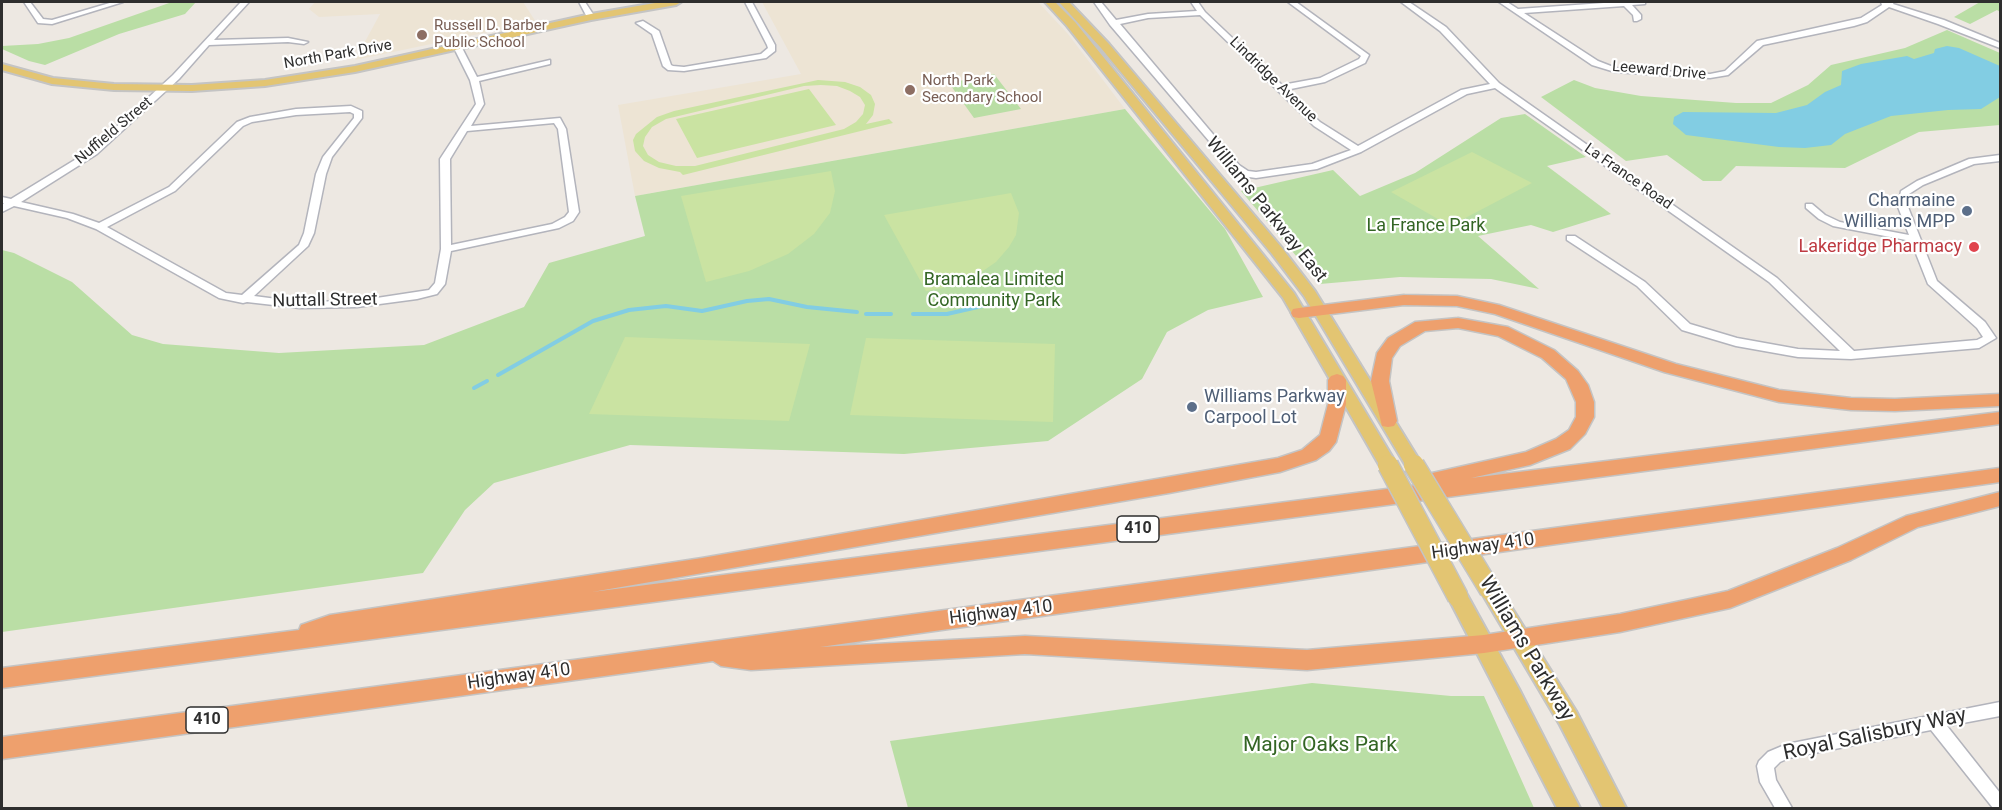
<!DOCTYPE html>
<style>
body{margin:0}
#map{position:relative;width:2002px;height:810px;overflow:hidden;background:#ede8e2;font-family:Roboto,sans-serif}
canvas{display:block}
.frame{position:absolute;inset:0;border:3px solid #2e2e2e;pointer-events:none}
</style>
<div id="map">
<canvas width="2002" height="810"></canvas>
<div class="frame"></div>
</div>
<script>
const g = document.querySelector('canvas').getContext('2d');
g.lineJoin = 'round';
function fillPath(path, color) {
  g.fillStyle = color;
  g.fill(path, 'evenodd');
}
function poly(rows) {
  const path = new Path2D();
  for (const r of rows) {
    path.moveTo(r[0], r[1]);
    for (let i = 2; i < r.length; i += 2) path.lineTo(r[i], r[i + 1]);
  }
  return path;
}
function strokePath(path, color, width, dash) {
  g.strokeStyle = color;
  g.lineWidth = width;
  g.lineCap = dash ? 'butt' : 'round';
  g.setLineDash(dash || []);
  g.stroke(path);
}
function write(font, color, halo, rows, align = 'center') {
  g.font = font + ' Roboto,sans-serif';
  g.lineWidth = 4.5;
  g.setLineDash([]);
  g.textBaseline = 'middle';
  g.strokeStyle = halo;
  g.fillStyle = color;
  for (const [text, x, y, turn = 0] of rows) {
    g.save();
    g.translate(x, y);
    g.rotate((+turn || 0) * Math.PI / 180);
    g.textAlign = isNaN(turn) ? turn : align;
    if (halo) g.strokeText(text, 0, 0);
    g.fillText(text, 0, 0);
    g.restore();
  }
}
fillPath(poly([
 [315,2,523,2,536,22,355,60,380,14,319,17,309,9],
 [762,2,1038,2,1068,34,1125,109,635,196,618,105,801,74]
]), '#ede4d4');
fillPath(poly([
 [172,2,196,2,185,14,119,34,45,65,29,61,2,49,2,46,38,44,69,38],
 [1980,2,2000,2,2000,12,1997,10,1970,24,1954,17],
 [1947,30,2000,53,2000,125,1919,132,1845,168,1736,166,1721,181,1703,181,1667,155,1626,161,1541,97,1574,80,1595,88,1641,96,1736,103,1771,103,1808,85,1831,65,1905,48],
 [994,74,1021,109,974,118,949,83],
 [1125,109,1225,229,1263,297,1208,310,1167,332,1142,379,1048,441,904,454,630,445,494,483,465,510,423,573,2,632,2,250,14,253,72,282,132,335,163,344,279,353,424,345,524,307,549,263,645,236,635,196],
 [1525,114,1586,157,1547,166,1611,214,1553,232,1531,225,1478,236,1539,289,1491,279,1442,278,1400,277,1320,284,1241,191,1333,170,1360,196,1415,173,1501,118],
 [1312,683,1451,696,1484,696,1534,808,908,808,890,741]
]), '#badea5');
fillPath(poly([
 [818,80,845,82,860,87,871,95,875,104,873,115,866,124,889,119,893,123,683,175,680,172,659,168,644,161,635,151,633,140,636,134,657,117,674,111],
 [821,85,837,86,850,91,860,97,865,105,863,114,856,122,844,129,695,166,676,166,659,162,648,155,643,146,645,137,652,127,666,119,804,86],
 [809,89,836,125,697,158,676,119],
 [1472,152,1532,183,1450,226,1391,192],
 [831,171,835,191,830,213,814,234,788,254,749,271,706,282,681,196],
 [1011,193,1019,213,1016,235,1009,247,996,262,980,273,942,288,926,291,884,215],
 [625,337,810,344,789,421,589,414],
 [866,338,1055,344,1053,422,850,415]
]), '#cae3a2');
fillPath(poly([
 [1947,46,1959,48,2000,66,2000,97,1981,109,1948,110,1891,116,1845,134,1831,145,1805,148,1779,147,1686,135,1673,124,1674,117,1683,112,1776,113,1807,105,1825,92,1841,85,1842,71,1861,64,1907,56,1914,59,1934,53,1935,49]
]), '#82cde3');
strokePath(poly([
 [866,314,891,314],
 [913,314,947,314,1004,301],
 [498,375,593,321,629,310,666,306,702,311,747,301,769,299,807,307,857,312],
 [474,388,487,381]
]), '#82cde3', 4);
const minor = poly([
 [24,2,30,2,43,19,52,20,113,2,123,2,52,24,38,23,24,2],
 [241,2,249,2,214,40,288,38,308,42,304,44,288,42,209,45,179,79,97,154,21,202,73,214,99,223,169,187,237,122,250,117,296,109,351,106,362,111,362,118,332,157,326,174,314,233,308,246,254,296,300,302,357,301,429,290,435,283,441,249,440,159,476,104,470,80,453,46,457,44,461,46,477,77,550,60,550,64,479,81,484,104,471,126,560,118,566,129,579,212,573,221,559,228,451,251,445,284,437,294,417,299,357,307,300,308,247,302,243,303,219,298,96,229,67,218,14,206,2,212,2,205,4,203,2,203,2,197,11,199,91,150,173,75,241,2],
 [350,112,354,114,354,118,323,157,316,174,304,233,299,245,242,295,226,293,107,227,175,191,243,126,252,122,296,115,350,112],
 [554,123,558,129,569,212,565,217,552,224,451,245,450,159,467,131,554,123],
 [579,2,585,2,595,17,594,19,588,19,579,2],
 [745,2,752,2,775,45,775,51,766,58,684,71,668,70,663,66,652,34,636,23,643,21,659,31,671,65,673,66,684,67,761,54,768,48,767,45,745,2],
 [1094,2,1101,2,1116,20,1148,14,1197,11,1191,2,1198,2,1205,12,1282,85,1320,78,1359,59,1361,56,1288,2,1296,2,1369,55,1365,63,1325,82,1286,90,1320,122,1358,146,1461,90,1490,84,1440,31,1401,2,1409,2,1446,27,1499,83,1777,278,1854,351,1977,340,1983,337,1977,328,1928,284,1911,241,1833,226,1819,219,1806,208,1806,204,1812,204,1825,215,1840,222,1909,235,1898,207,1901,191,1917,181,1969,159,2000,155,2000,161,1974,164,1923,185,1909,194,1908,207,1937,281,1985,322,1996,338,1979,348,1851,359,1798,357,1736,346,1682,330,1637,286,1567,240,1567,236,1575,236,1645,282,1690,324,1737,338,1798,349,1840,351,1769,282,1495,88,1467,94,1361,152,1317,169,1256,178,1242,176,1233,169,1110,25,1094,2],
 [1200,15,1314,126,1351,150,1312,164,1256,172,1248,171,1239,165,1120,24,1148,18,1200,15],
 [1499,2,1507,2,1518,9,1618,2,1645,2,1645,4,1632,5,1641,15,1641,19,1637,21,1634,21,1633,15,1624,6,1524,13,1598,61,1616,68,1710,74,1725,71,1757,41,1861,18,1882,5,1881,2,1894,2,1893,4,1944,20,2000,43,2000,48,1938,24,1889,7,1867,22,1854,26,1763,45,1728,75,1710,78,1615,72,1592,65,1499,2],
 [2000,702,2000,716,1947,726,2000,793,2000,808,1993,808,1931,730,1789,758,1780,762,1774,768,1776,780,1792,808,1775,808,1760,782,1757,766,1759,761,1768,752,1787,744,2000,702]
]);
const major = poly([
 [661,2,681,2,676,5,591,20,355,72,265,86,192,91,114,90,52,84,2,70,2,64,53,78,114,84,192,85,265,80,355,66,591,14,661,2],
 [1045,2,1055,2,1075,22,1294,293,1396,463,1393,468,1387,469,1381,468,1283,298,1067,26,1045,2],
 [1059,2,1069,2,1109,44,1282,248,1315,291,1418,458,1421,462,1418,466,1412,468,1406,466,1304,296,1272,254,1101,48,1059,2],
 [1490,582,1497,584,1576,711,1626,808,1603,808,1560,725,1480,590,1483,584,1490,582],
 [1458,589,1465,591,1519,689,1580,808,1557,808,1448,597,1451,591,1458,589]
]);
const highway = poly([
 [1404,295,1457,296,1499,305,1676,364,1779,390,1851,398,1895,399,2000,394,2000,406,1895,411,1851,410,1779,402,1664,372,1495,314,1457,306,1404,305,1299,318,1293,317,1291,313,1293,309,1299,308,1404,295],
 [1458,318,1508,327,1554,350,1578,371,1588,385,1594,402,1594,417,1585,434,1570,449,1530,465,1471,478,2000,412,2000,424,2,688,2,668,299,630,301,625,330,615,702,558,1278,458,1302,450,1320,435,1328,404,1328,380,1331,376,1337,374,1343,376,1346,380,1346,404,1336,442,1329,451,1316,460,1280,472,1169,493,592,592,1418,485,1416,481,1419,476,1526,452,1556,439,1569,430,1576,417,1576,402,1566,379,1542,358,1498,336,1458,328,1425,331,1400,346,1392,358,1389,381,1397,421,1394,426,1388,427,1382,426,1371,381,1377,353,1388,338,1415,322,1458,318],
 [2000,468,2000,482,820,647,1025,636,1307,650,1484,635,1620,614,1728,591,1837,548,1906,516,2000,492,2000,506,1918,527,1851,560,1730,608,1620,632,1484,653,1307,670,1025,654,751,670,721,666,713,661,2,759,2,737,2000,468]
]);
strokePath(minor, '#b3b4bc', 3);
strokePath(major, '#c4c4c4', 4);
strokePath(highway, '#c4c4c4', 3);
fillPath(minor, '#fff');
fillPath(major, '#e3c572');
fillPath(highway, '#eea06d');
const majorBridgeFar1 = poly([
 [1412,462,1415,466],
 [1387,463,1389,466]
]);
const majorBridge = poly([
 [1388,465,1458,597],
 [1414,465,1490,590]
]);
strokePath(majorBridgeFar1, '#c4c4c4', 18, []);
strokePath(majorBridge, '#c4c4c4', 23, []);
strokePath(majorBridgeFar1, '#e3c572', 15);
strokePath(majorBridge, '#e3c572', 20);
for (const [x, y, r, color] of [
 [422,35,6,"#8d6e63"],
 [910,90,6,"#8d6e63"],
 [1967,211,6,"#5c6f8a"],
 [1974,247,6,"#e0444e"],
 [1192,407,6,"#5c6f8a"]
]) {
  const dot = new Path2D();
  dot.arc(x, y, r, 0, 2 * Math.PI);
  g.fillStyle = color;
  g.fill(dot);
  strokePath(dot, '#fff', 2);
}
write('15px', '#785e54', '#fff', [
 ["Russell D. Barber",434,26],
 ["Public School",434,43],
 ["North Park",922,81],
 ["Secondary School",922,98]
], 'left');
write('15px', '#2e2e2e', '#fff', [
 ["North Park Drive",338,55,-10],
 ["Leeward Drive",1659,71,5],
 ["Lindridge Avenue",1273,80,44],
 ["Nuffield Street",114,131,-40],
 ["La France Road",1628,177,35]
]);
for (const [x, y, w] of [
 [1138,529,42],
 [207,720,42]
]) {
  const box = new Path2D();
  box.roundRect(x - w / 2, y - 13, w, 26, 4.5);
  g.fillStyle = '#fff';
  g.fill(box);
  strokePath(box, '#2e2e2e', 1.5);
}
write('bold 16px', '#2e2e2e', null, [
 ["410",1138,529],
 ["410",207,720]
]);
write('18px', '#4e5e75', '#fff', [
 ["Charmaine",1955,201],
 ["Williams MPP",1955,222],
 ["Williams Parkway",1204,397,"left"],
 ["Carpool Lot",1204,418,"left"]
], 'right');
write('18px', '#2e2e2e', '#fff', [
 ["Williams Parkway East",1266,210,51],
 ["Nuttall Street",325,301,-1],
 ["Highway 410",1483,547,-8],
 ["Highway 410",1001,613,-7],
 ["Highway 410",519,677,-8]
]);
write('18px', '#336524', '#fff', [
 ["La France Park",1426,226],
 ["Bramalea Limited",994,280],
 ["Community Park",994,301]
]);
write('18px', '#be3a42', '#fff', [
 ["Lakeridge Pharmacy",1962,247]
], 'right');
write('21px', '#2e2e2e', '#fff', [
 ["Williams Parkway",1526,649,59],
 ["Royal Salisbury Way",1875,735,-12]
]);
write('21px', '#336524', '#fff', [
 ["Major Oaks Park",1320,746]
]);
</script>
